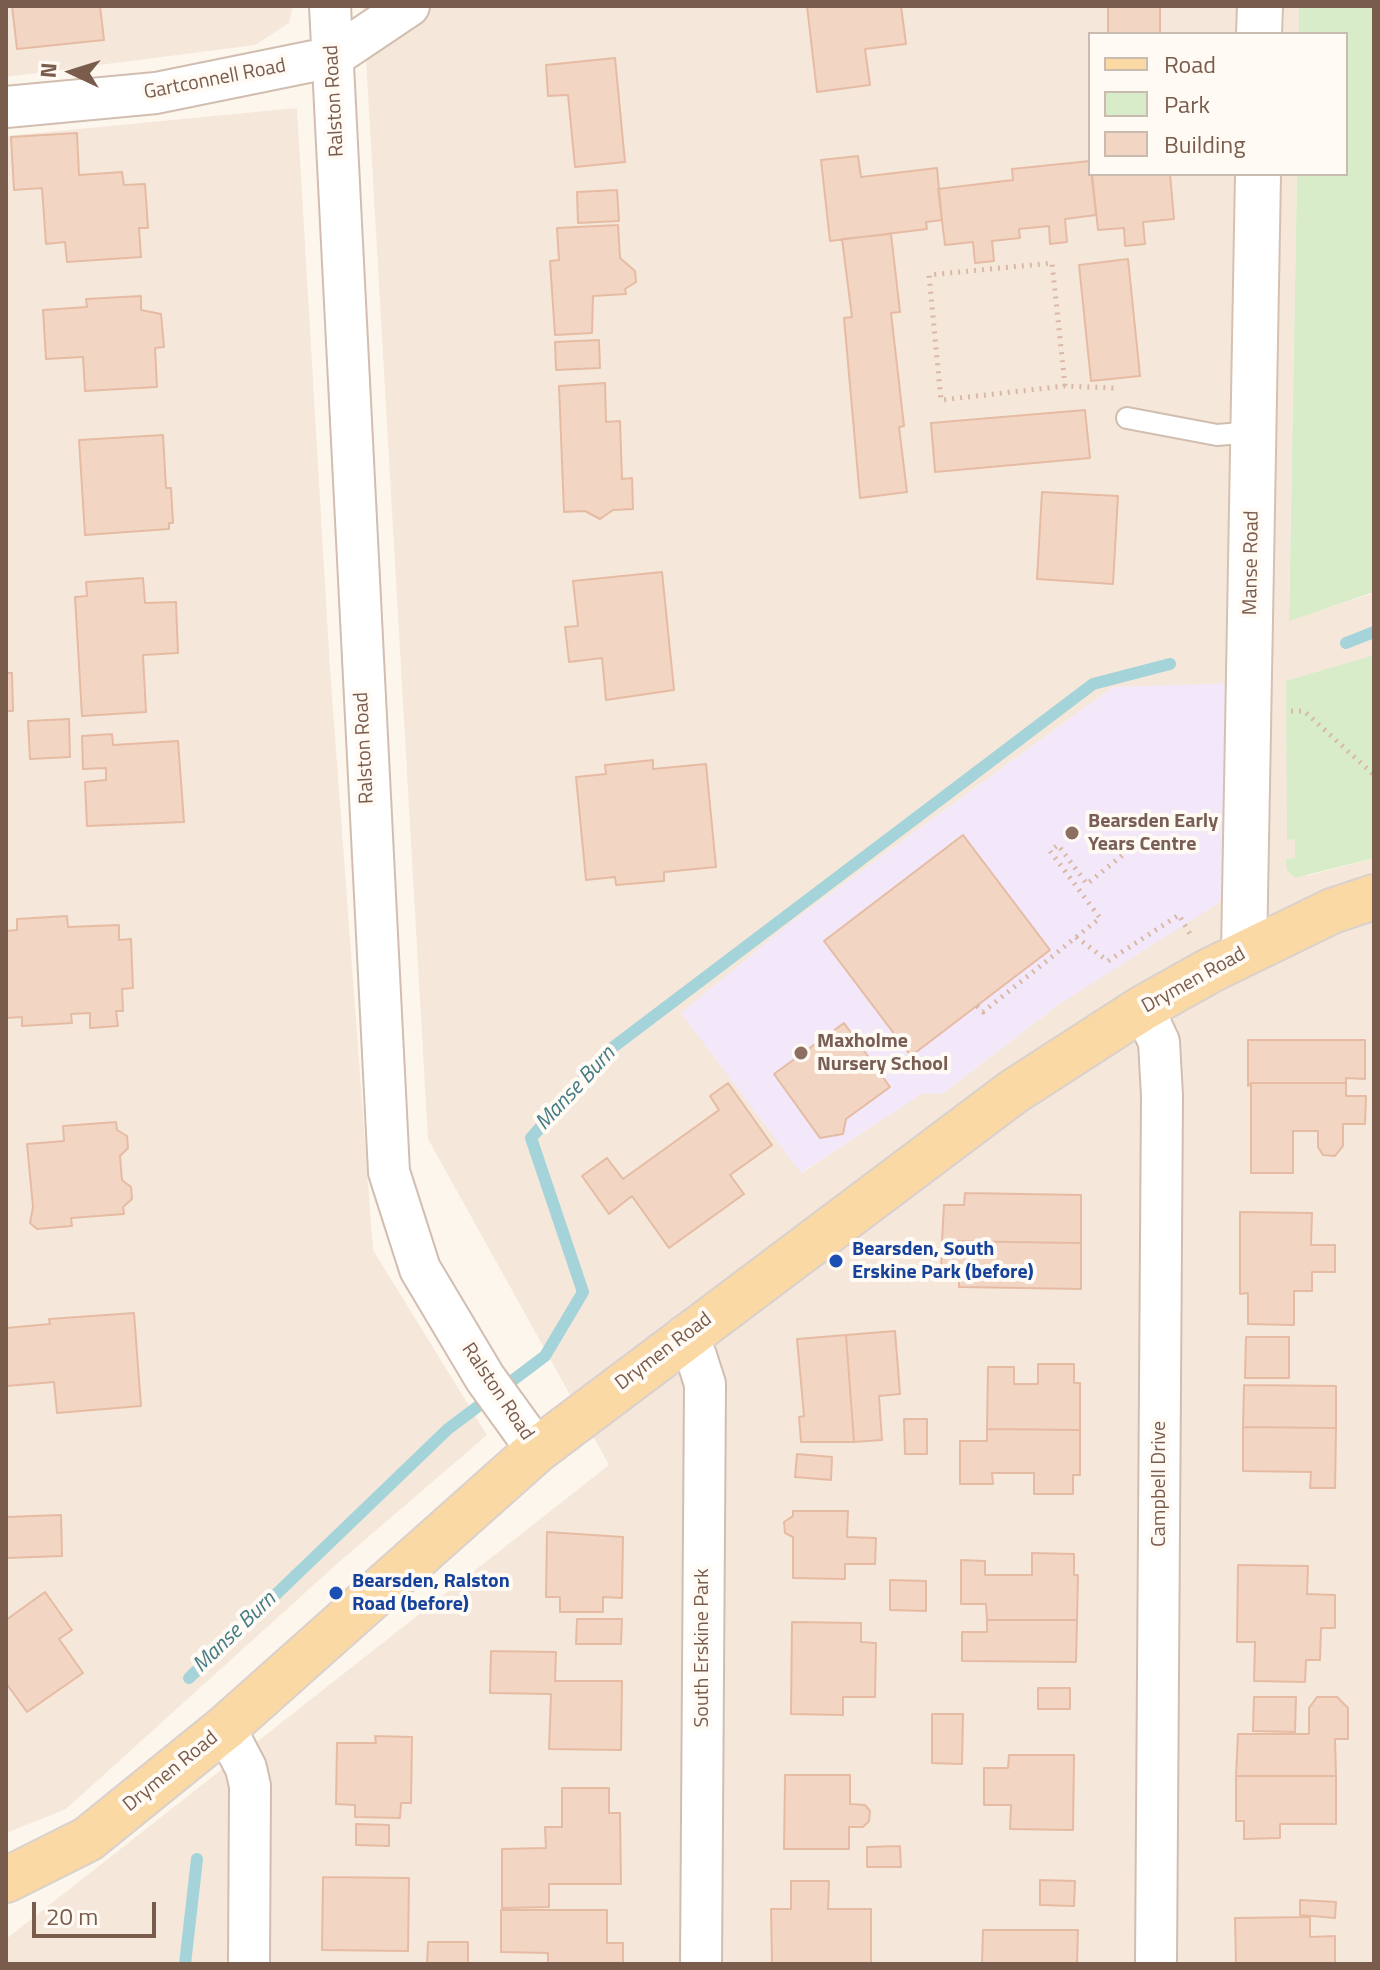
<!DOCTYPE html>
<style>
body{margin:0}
#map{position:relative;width:1380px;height:1970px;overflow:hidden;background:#fdf6ec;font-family:"Titillium Web",sans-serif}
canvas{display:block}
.frame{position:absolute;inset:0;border:8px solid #7a5c4d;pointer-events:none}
.legend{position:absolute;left:1088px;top:32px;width:260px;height:144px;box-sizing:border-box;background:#fffaf3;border:2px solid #cabbb1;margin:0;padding:10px 14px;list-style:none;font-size:24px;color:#7a5c4d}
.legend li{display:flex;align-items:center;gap:16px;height:40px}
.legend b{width:40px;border:2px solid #cabbb1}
.north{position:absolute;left:32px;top:32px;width:80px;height:80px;-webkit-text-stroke:6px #fffaf3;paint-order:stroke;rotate:274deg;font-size:22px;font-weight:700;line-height:32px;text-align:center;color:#7a5c4d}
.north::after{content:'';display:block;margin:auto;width:28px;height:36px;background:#7a5c4d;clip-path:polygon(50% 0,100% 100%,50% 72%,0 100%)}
.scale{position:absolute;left:32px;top:1902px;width:124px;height:36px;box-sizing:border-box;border:4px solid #7a5c4d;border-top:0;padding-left:10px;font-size:24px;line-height:28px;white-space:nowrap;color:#7a5c4d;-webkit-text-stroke:6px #fffaf3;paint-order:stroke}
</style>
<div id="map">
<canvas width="1380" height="1970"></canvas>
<div class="frame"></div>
<ul class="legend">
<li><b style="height:10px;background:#fbd9a5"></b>Road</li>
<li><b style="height:22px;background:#d8ecc9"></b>Park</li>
<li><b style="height:22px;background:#f3d5c3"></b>Building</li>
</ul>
<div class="north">N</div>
<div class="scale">20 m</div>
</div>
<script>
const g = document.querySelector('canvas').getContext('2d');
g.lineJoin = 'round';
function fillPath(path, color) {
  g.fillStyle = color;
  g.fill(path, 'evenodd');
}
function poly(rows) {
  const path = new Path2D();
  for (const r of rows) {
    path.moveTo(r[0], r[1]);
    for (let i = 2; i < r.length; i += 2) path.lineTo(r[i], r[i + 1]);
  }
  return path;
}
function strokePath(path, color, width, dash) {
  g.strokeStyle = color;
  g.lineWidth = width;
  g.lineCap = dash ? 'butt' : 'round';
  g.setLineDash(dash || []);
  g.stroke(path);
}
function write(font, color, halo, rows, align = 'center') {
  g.font = font + ' "Titillium Web",sans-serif';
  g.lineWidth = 8;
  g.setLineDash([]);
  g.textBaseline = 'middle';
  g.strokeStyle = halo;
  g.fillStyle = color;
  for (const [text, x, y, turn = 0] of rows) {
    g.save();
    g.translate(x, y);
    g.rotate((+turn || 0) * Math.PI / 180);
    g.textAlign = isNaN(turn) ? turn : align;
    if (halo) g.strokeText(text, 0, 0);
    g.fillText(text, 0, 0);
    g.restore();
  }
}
fillPath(poly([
 [6,6,293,6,289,23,255,45,6,77],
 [363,6,1299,6,1299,34,1090,34,1090,174,1297,174,1289,620,1374,593,1374,655,1286,682,1288,839,1295,839,1295,858,1307,876,1374,858,1374,1964,6,1964,6,1939,609,1465,428,1139],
 [1113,687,1058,1005,942,1094,923,1092,802,1173,790,923],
 [297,108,330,669,373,1250,487,1435,339,1562,66,1809,6,1833,6,136]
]), '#f5e8da');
fillPath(poly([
 [1240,683,1225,899,1058,1005,942,1094,923,1093,801,1173,681,1013,790,923,1113,687]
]), '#f3e8fa');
fillPath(poly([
 [1299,6,1374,6,1374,592,1289,621,1297,174,1346,174,1346,34,1299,34],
 [1374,655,1374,858,1295,878,1287,870,1286,859,1295,858,1295,840,1287,839,1286,681]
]), '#d8ecc9');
strokePath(poly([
 [1346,643,1374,632],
 [189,1678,448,1429,545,1356,583,1292,531,1138,608,1051,1093,684,1170,664],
 [185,1964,197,1859]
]), '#a5d3da', 12);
const building = poly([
 [12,6,100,6,104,40,17,49,12,6],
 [807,6,901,6,906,44,865,49,870,85,817,92,807,6],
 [1108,6,1160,6,1160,34,1108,34,1108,6],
 [615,58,625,162,575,167,568,95,548,96,546,65,615,58],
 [77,133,79,175,122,172,124,185,145,184,148,228,139,228,141,257,67,262,65,242,46,244,42,188,14,190,11,137,77,133],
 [858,156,861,177,937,168,942,220,926,222,927,229,830,241,821,160,858,156],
 [1090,161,1096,215,1065,219,1067,242,1050,244,1049,226,1019,229,1020,238,992,241,994,261,975,263,973,242,945,245,938,189,1013,180,1012,169,1090,161],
 [1092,174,1170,174,1174,219,1143,222,1145,244,1125,246,1124,228,1098,230,1092,174],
 [617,190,619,221,578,223,577,192,617,190],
 [618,225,620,258,635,271,636,282,625,289,626,294,593,296,592,333,555,335,550,261,559,260,557,228,618,225],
 [891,234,900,312,891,313,904,426,899,427,907,492,860,498,844,318,852,317,842,239,891,234],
 [1128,259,1140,376,1091,381,1079,265,1128,259],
 [141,296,141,310,161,314,164,347,155,348,157,387,85,391,83,357,46,359,43,310,87,307,86,299,141,296],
 [599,340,600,368,556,370,555,342,599,340],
 [605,383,606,422,620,421,622,479,632,478,633,509,613,510,600,519,585,511,564,512,559,386,605,383],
 [1085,410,1090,458,935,472,931,423,1085,410],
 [163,435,166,488,171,488,173,523,169,523,169,529,85,535,79,440,163,435],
 [1042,492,1118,496,1113,584,1037,579,1042,492],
 [662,572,674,690,606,700,602,658,569,662,565,627,578,626,573,581,662,572],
 [143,578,145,603,176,602,178,653,143,655,146,712,82,716,75,597,87,596,86,582,143,578],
 [6,673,12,673,13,711,6,711,6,673],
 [69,719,70,757,30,759,28,721,69,719],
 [112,734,113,745,178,741,184,822,87,826,85,782,106,780,106,768,83,769,82,736,112,734],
 [653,760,653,769,706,764,716,867,664,872,664,881,616,885,615,877,586,880,576,777,606,774,605,765,653,760],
 [963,835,1050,950,911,1056,824,941,963,835],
 [67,916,68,927,119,925,119,940,131,939,133,988,122,989,123,1011,116,1011,118,1026,90,1028,90,1013,71,1014,72,1023,22,1026,22,1017,6,1018,6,931,17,930,17,919,67,916],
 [844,1023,890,1087,846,1119,843,1134,820,1138,774,1074,844,1023],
 [1248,1040,1365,1040,1365,1079,1346,1078,1346,1083,1251,1083,1248,1086,1248,1040],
 [728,1083,772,1145,730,1175,744,1194,669,1248,632,1196,609,1214,582,1176,607,1158,623,1179,719,1110,710,1096,728,1083],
 [1251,1083,1346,1083,1346,1096,1366,1096,1365,1124,1343,1124,1343,1146,1335,1156,1323,1155,1318,1147,1318,1131,1293,1131,1293,1173,1251,1173,1251,1083],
 [116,1122,117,1130,127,1136,128,1148,120,1156,122,1180,131,1187,132,1199,123,1207,124,1214,71,1218,72,1226,37,1229,30,1223,33,1207,27,1144,64,1141,63,1126,116,1122],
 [965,1193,1081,1195,1081,1243,942,1241,944,1205,964,1205,965,1193],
 [1240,1212,1312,1213,1311,1245,1335,1245,1335,1272,1312,1272,1312,1291,1294,1291,1294,1325,1248,1324,1248,1293,1240,1294,1240,1212],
 [942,1241,1081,1243,1081,1289,959,1287,959,1277,941,1277,942,1241],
 [134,1313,141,1406,57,1413,54,1382,7,1386,6,1328,50,1324,49,1319,134,1313],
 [895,1331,900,1394,879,1396,882,1440,854,1442,846,1335,895,1331],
 [846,1335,854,1442,801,1442,799,1417,804,1416,797,1339,846,1335],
 [1246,1337,1289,1337,1289,1378,1245,1378,1246,1337],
 [1038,1364,1074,1364,1074,1383,1080,1383,1080,1430,987,1429,988,1367,1014,1367,1014,1384,1038,1384,1038,1364],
 [1244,1385,1336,1386,1336,1428,1243,1427,1244,1385],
 [904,1419,927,1419,927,1454,905,1454,904,1419],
 [1243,1427,1336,1428,1335,1488,1310,1488,1311,1472,1243,1471,1243,1427],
 [987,1429,1080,1430,1080,1475,1073,1475,1073,1494,1034,1494,1034,1473,992,1473,993,1484,960,1484,960,1441,987,1441,987,1429],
 [797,1454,832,1457,831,1480,795,1477,797,1454],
 [793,1511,848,1511,847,1537,876,1538,875,1564,845,1564,845,1579,793,1578,793,1537,785,1533,784,1522,793,1516,793,1511],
 [61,1515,62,1556,6,1558,6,1517,61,1515],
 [547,1532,623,1537,622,1598,603,1597,603,1612,560,1612,560,1597,546,1597,547,1532],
 [1032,1553,1074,1554,1074,1575,1078,1575,1077,1620,987,1620,986,1604,961,1604,961,1560,985,1561,985,1575,1032,1575,1032,1553],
 [1238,1565,1308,1566,1307,1594,1335,1595,1335,1628,1321,1628,1320,1660,1306,1660,1305,1682,1254,1681,1255,1642,1237,1642,1238,1565],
 [890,1580,926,1581,926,1611,890,1610,890,1580],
 [45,1592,72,1630,59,1639,83,1673,27,1712,6,1683,6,1620,45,1592],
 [577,1619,622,1619,621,1644,576,1644,577,1619],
 [987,1620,1077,1620,1076,1662,962,1661,962,1632,987,1632,987,1620],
 [792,1622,861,1623,861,1642,876,1643,875,1697,843,1697,843,1715,791,1714,792,1622],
 [491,1651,556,1652,555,1681,622,1681,621,1750,549,1749,551,1694,490,1693,491,1651],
 [1038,1688,1070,1688,1070,1709,1038,1709,1038,1688],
 [1254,1697,1296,1697,1295,1732,1253,1731,1254,1697],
 [1317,1697,1337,1697,1348,1708,1348,1739,1335,1739,1336,1776,1236,1776,1238,1734,1309,1734,1309,1708,1317,1697],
 [932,1714,963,1714,962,1764,932,1763,932,1714],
 [375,1736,412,1737,411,1803,401,1803,400,1818,355,1817,355,1805,336,1804,337,1743,376,1743,375,1736],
 [1009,1755,1074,1755,1073,1830,1010,1829,1011,1805,984,1805,984,1768,1008,1768,1009,1755],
 [785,1775,850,1775,850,1804,865,1805,870,1811,869,1821,863,1827,849,1827,849,1849,784,1849,785,1775],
 [1236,1776,1336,1776,1336,1824,1280,1824,1280,1838,1244,1839,1244,1821,1236,1821,1236,1776],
 [562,1788,609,1788,609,1813,620,1813,621,1884,549,1884,549,1907,502,1908,502,1849,546,1848,545,1827,562,1827,562,1788],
 [356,1824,389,1825,389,1846,356,1845,356,1824],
 [900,1846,901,1867,867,1867,867,1847,900,1846],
 [323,1877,409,1878,408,1951,322,1950,323,1877],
 [1040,1880,1075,1881,1074,1906,1040,1905,1040,1880],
 [791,1881,829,1881,828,1909,871,1909,871,1964,772,1964,771,1909,791,1909,791,1881],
 [1300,1900,1336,1902,1335,1918,1300,1915,1300,1900],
 [501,1910,607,1910,607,1943,623,1943,623,1964,548,1964,548,1953,501,1952,501,1910],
 [1310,1917,1310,1937,1335,1936,1335,1964,1236,1964,1235,1918,1310,1917],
 [983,1930,1078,1930,1077,1964,982,1964,983,1930],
 [428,1942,468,1942,468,1964,427,1964,428,1942]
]);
fillPath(building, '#f3d5c3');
strokePath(building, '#e6bba3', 2);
const lane = poly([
 [1127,418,1217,435,1254,432]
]);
const street = poly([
 [330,6,389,1172,420,1269,485,1378,537,1450],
 [6,107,156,93,333,57,409,6],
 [1143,1008,1159,1042,1162,1096,1156,1964],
 [685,1336,696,1356,705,1384,701,1964],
 [225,1728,246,1768,250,1786,249,1964]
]);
const secondary = poly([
 [1259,34,1260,6],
 [1244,952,1258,174]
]);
const primary = poly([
 [6,1880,88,1839,225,1728,537,1450,1013,1092,1143,1008,1211,970,1332,911,1374,897]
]);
strokePath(lane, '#d1beb0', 24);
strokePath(street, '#d1beb0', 44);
strokePath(secondary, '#d6c0b0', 48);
strokePath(primary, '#dad1cd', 48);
strokePath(poly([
 [1065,386,1052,263,929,275,941,400,1065,386,1114,388],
 [1291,711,1304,711,1374,775],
 [1076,937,1108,961,1179,915,1190,934],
 [977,1006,983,1012,1100,918,1050,851,1058,845,1087,884,1130,849]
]), '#d9b8a5', 5, [2, 6]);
strokePath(lane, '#fff', 20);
strokePath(street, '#fff', 40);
strokePath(secondary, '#fff', 44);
strokePath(primary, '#fbd9a5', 44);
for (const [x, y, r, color] of [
 [1072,833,8,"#8d6e63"],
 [801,1053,8,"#8d6e63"],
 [836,1261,8,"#1a4fb4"],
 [336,1593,8,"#1a4fb4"]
]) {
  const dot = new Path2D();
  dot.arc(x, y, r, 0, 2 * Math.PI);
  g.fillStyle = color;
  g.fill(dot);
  strokePath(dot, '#fffaf3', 3);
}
write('20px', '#7a5c4d', '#fffaf3', [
 ["Gartconnell Road",215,80,-11],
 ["Ralston Road",335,101,-93],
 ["Manse Road",1252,563,-89],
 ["Ralston Road",365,748,-93],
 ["Drymen Road",1194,981,-29],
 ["Drymen Road",664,1352,-37],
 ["Ralston Road",497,1392,56],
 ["Campbell Drive",1160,1484,-90],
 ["South Erskine Park",703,1648,-90],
 ["Drymen Road",171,1772,-39]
]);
write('bold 20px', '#785e54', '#fffaf3', [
 ["Bearsden Early",1088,822],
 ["Years Centre",1088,845],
 ["Maxholme",817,1042],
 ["Nursery School",817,1065]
], 'left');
write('bold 20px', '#164399', '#fffaf3', [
 ["Bearsden, South",852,1250],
 ["Erskine Park (before)",852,1273],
 ["Bearsden, Ralston",352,1582],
 ["Road (before)",352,1605]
], 'left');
write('italic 22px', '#437c86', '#fffaf3', [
 ["Manse Burn",576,1089,-47],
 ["Manse Burn",235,1633,-44]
]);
</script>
